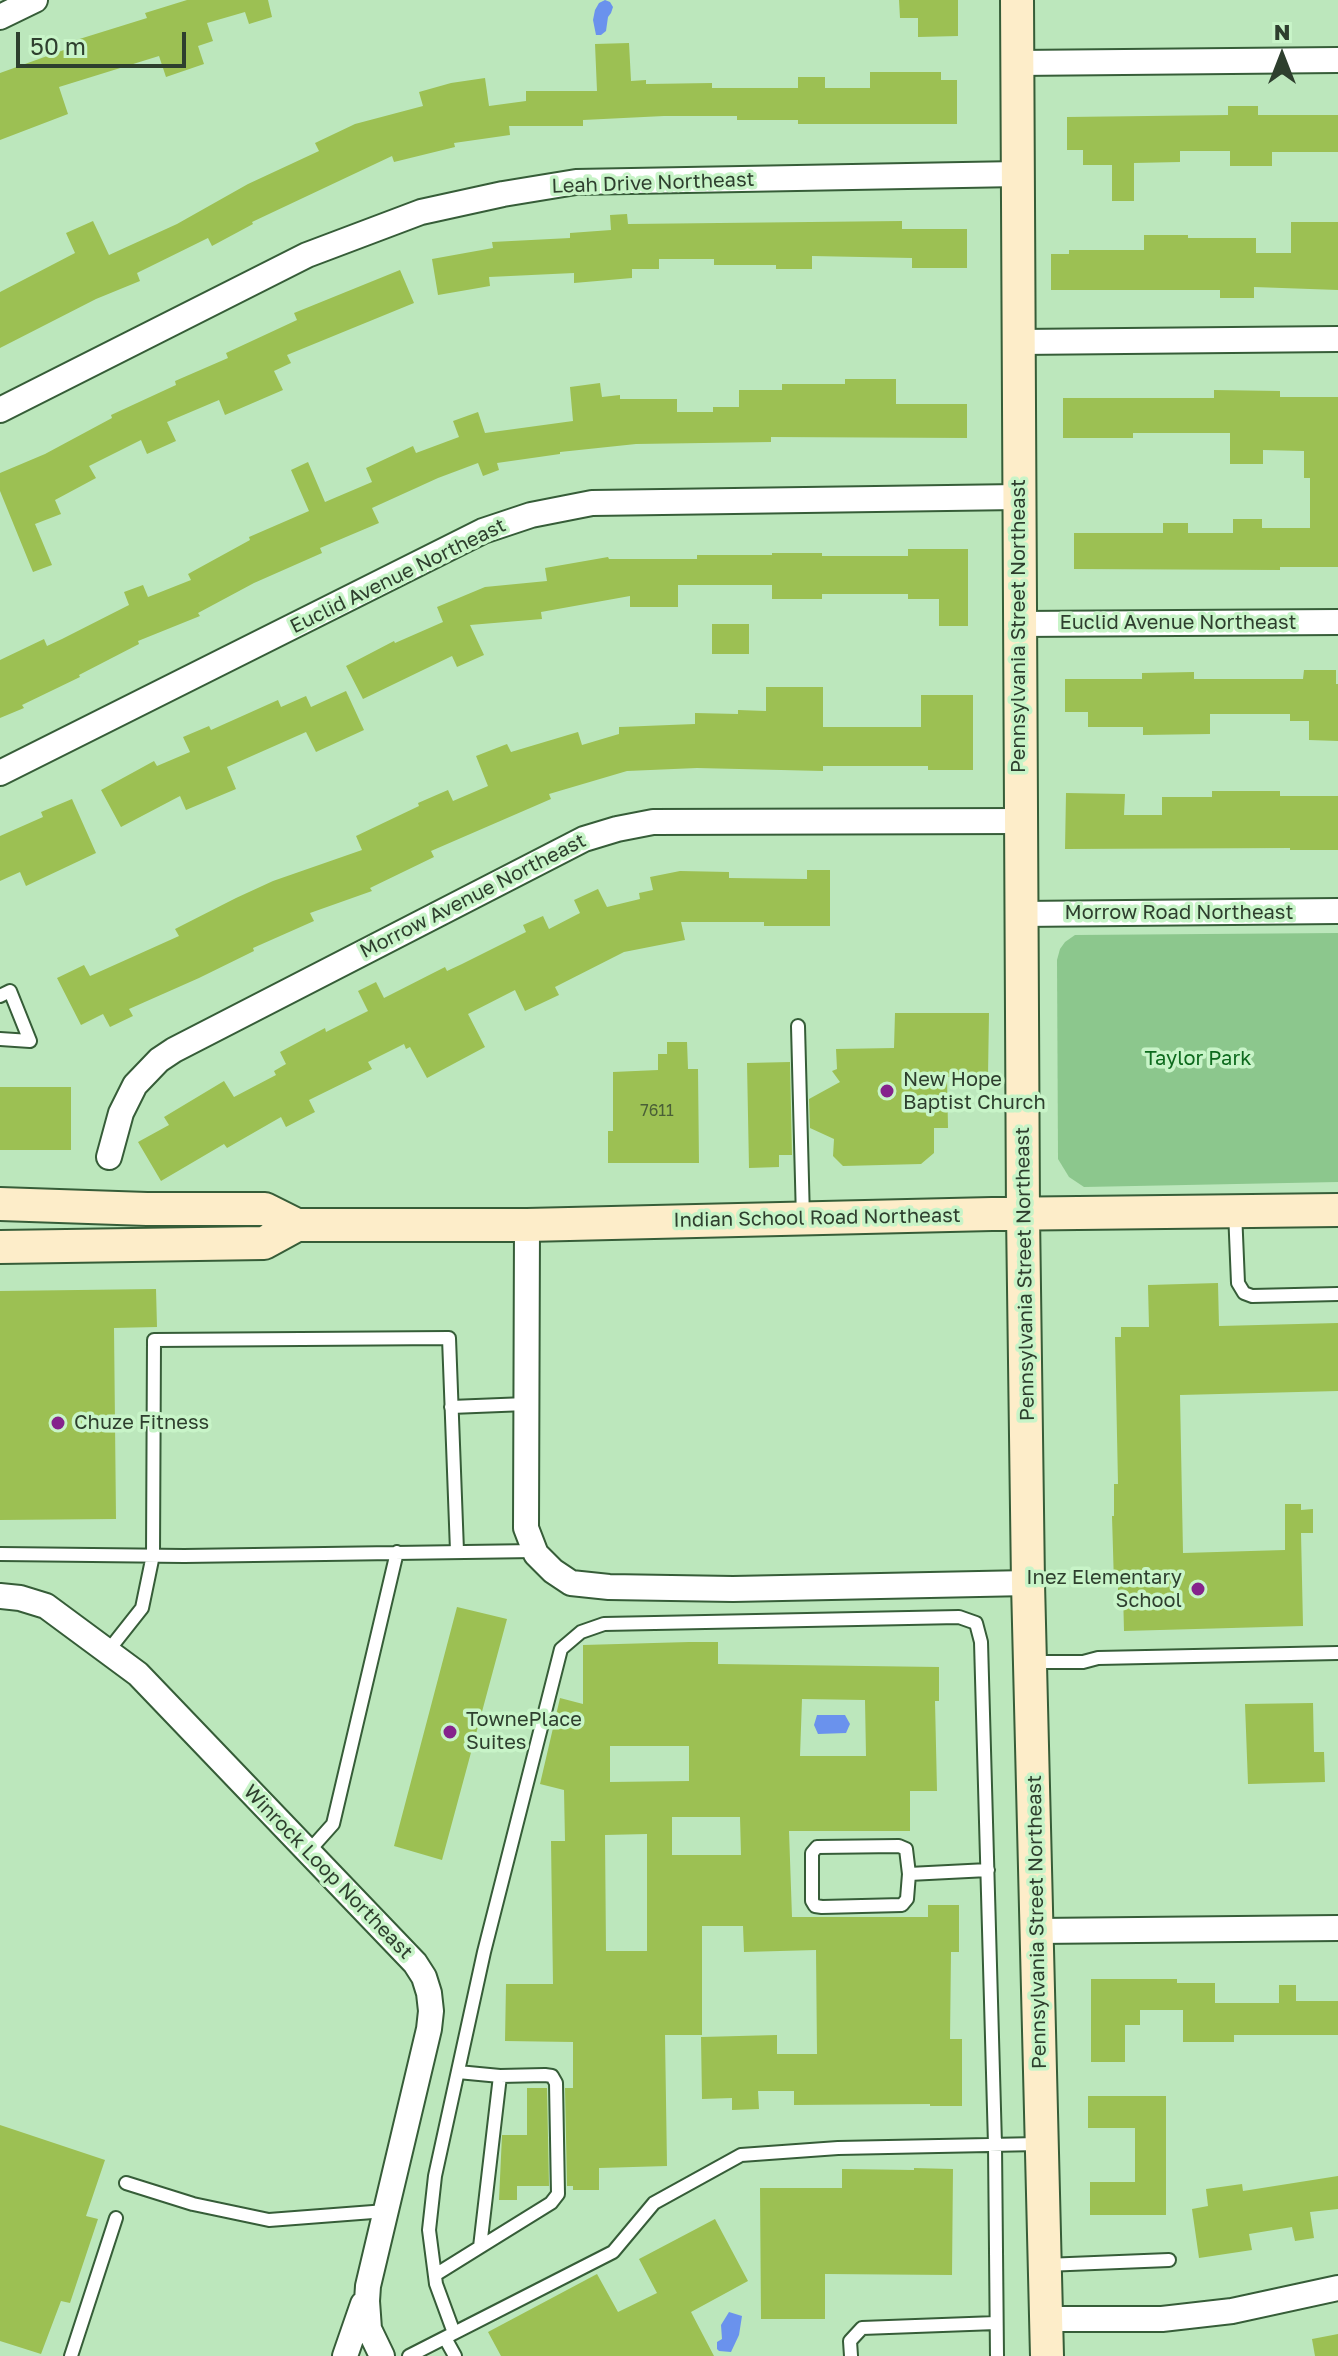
<!DOCTYPE html>
<style>
body{margin:0}
#map{position:relative;width:1338px;height:2356px;overflow:hidden;background:#bce7bc;font-family:"Golos Text",sans-serif}
canvas{display:block}
.north{position:absolute;left:1242px;top:16px;width:80px;height:80px;-webkit-text-stroke:6px #c8f4c8;paint-order:stroke;rotate:0deg;font-size:22px;font-weight:700;line-height:32px;text-align:center;color:#2e3f2e}
.north::after{content:'';display:block;margin:auto;width:28px;height:36px;background:#2e3f2e;clip-path:polygon(50% 0,100% 100%,50% 72%,0 100%)}
.scale{position:absolute;left:16px;top:32px;width:170px;height:36px;box-sizing:border-box;border:4px solid #2e3f2e;border-top:0;padding-left:10px;font-size:24px;line-height:28px;white-space:nowrap;color:#2e3f2e;-webkit-text-stroke:6px #c8f4c8;paint-order:stroke}
</style>
<div id="map">
<canvas width="1338" height="2356"></canvas>
<div class="north">N</div>
<div class="scale">50 m</div>
</div>
<script>
const g = document.querySelector('canvas').getContext('2d');
g.lineJoin = 'round';
function fillPath(path, color) {
  g.fillStyle = color;
  g.fill(path, 'evenodd');
}
function poly(rows) {
  const path = new Path2D();
  for (const r of rows) {
    path.moveTo(r[0], r[1]);
    for (let i = 2; i < r.length; i += 2) path.lineTo(r[i], r[i + 1]);
  }
  return path;
}
function strokePath(path, color, width, dash) {
  g.strokeStyle = color;
  g.lineWidth = width;
  g.lineCap = dash ? 'butt' : 'round';
  g.setLineDash(dash || []);
  g.stroke(path);
}
function write(font, color, halo, rows, align = 'center') {
  g.font = font + ' "Golos Text",sans-serif';
  g.lineWidth = 7;
  g.setLineDash([]);
  g.textBaseline = 'middle';
  g.strokeStyle = halo;
  g.fillStyle = color;
  for (const [text, x, y, turn = 0] of rows) {
    g.save();
    g.translate(x, y);
    g.rotate((+turn || 0) * Math.PI / 180);
    g.textAlign = isNaN(turn) ? turn : align;
    if (halo) g.strokeText(text, 0, 0);
    g.fillText(text, 0, 0);
    g.restore();
  }
}
fillPath(poly([
 [1338,933,1338,1182,1084,1187,1069,1177,1058,1159,1057,960,1060,949,1065,942,1075,935]
]), '#8cc78d');
fillPath(poly([
 [605,0,610,2,613,7,611,13,608,17,606,31,601,35,596,35,593,20,595,10,599,3],
 [817,1715,845,1715,850,1724,846,1733,818,1734,814,1725],
 [729,2312,742,2316,739,2335,731,2352,719,2351,717,2349,717,2342,722,2339,721,2325]
]), '#6a92ed');
fillPath(poly([
 [187,0,268,0,272,17,249,24,245,12,207,23,213,41,198,46,204,64,166,77,159,56,59,87,68,114,0,140,0,73,75,46,73,41,147,18,145,13],
 [899,0,958,0,958,36,918,37,918,18,900,18],
 [629,43,631,81,646,80,646,84,712,83,712,88,798,88,798,77,825,77,825,88,870,88,870,72,941,72,941,80,957,80,957,124,798,124,798,120,737,120,737,116,664,116,583,120,583,126,509,126,510,135,454,143,455,147,394,162,392,156,252,222,253,224,212,246,208,238,137,273,140,281,96,299,0,348,0,292,75,253,66,233,93,221,109,255,177,224,248,184,319,151,315,143,355,124,423,106,419,92,451,83,485,78,489,106,526,101,526,91,597,91,595,44],
 [1228,106,1258,106,1258,115,1338,115,1338,152,1272,152,1272,166,1230,166,1230,151,1180,151,1180,162,1134,163,1134,201,1112,201,1112,165,1083,165,1083,150,1067,150,1067,117,1228,115],
 [627,214,628,224,902,221,902,229,967,229,967,268,912,268,912,258,812,256,812,269,776,269,776,265,714,265,714,259,659,259,659,269,632,269,632,278,574,283,574,273,489,277,490,286,438,295,432,259,493,248,492,242,570,238,570,233,611,230,610,215],
 [1291,222,1338,222,1338,290,1254,287,1254,298,1220,298,1220,290,1051,290,1051,254,1069,254,1069,250,1144,250,1144,235,1188,235,1188,238,1256,238,1256,253,1291,253],
 [400,270,414,303,287,355,291,363,274,371,283,390,225,415,219,400,167,422,176,441,147,454,141,440,89,466,96,478,55,500,61,514,35,524,52,565,33,572,0,491,0,473,45,454,112,418,111,415,176,385,175,381,228,358,226,353,297,320,294,313],
 [845,379,896,379,896,404,967,404,967,438,771,437,771,442,636,444,560,452,560,454,497,463,499,470,483,476,478,463,438,478,372,508,379,523,320,548,322,553,254,583,198,613,200,616,138,641,139,644,79,675,80,677,22,705,24,708,0,718,0,660,44,639,47,646,62,639,129,605,124,592,143,585,148,597,191,580,188,574,250,540,249,537,309,511,291,470,308,462,325,502,372,482,366,468,413,446,416,453,459,437,453,421,478,412,485,433,573,421,570,387,600,383,602,397,620,395,620,399,677,399,677,412,713,412,713,407,739,407,739,390,782,390,782,384,845,384],
 [1214,390,1280,391,1280,397,1338,397,1338,567,1280,567,1280,570,1074,569,1074,533,1163,533,1163,523,1188,523,1188,533,1233,533,1233,519,1262,519,1262,528,1310,528,1310,478,1304,478,1304,451,1263,450,1263,464,1230,464,1230,433,1133,433,1133,438,1063,438,1063,398,1214,398],
 [908,549,968,549,968,626,939,626,939,599,908,599,908,594,822,594,822,599,772,599,772,585,678,585,678,607,630,607,630,596,541,612,542,619,470,625,484,655,457,667,452,656,363,699,346,666,394,641,395,643,443,622,437,607,485,587,547,581,545,568,608,557,609,559,697,559,697,555,772,555,772,553,822,553,822,556,908,556],
 [712,624,749,624,749,654,712,654],
 [1304,670,1336,670,1336,684,1338,684,1338,741,1309,740,1309,721,1290,721,1290,714,1210,714,1210,734,1143,735,1143,727,1088,727,1088,712,1065,712,1065,679,1142,679,1142,673,1194,672,1194,679,1303,679],
 [766,687,823,687,823,727,921,727,921,695,973,695,973,770,928,770,928,766,823,766,823,771,697,768,627,771,549,794,551,799,431,851,434,857,370,888,372,891,310,913,314,921,253,948,254,951,199,978,129,1009,133,1016,110,1027,103,1014,81,1025,57,978,84,965,90,976,179,936,175,929,236,898,273,881,362,850,356,836,419,806,418,803,448,790,453,801,488,786,476,756,507,744,511,752,578,732,582,745,619,734,619,727,695,724,695,713,738,714,738,710,766,711],
 [346,691,364,730,316,752,306,732,227,767,236,789,186,810,180,796,121,827,101,790,154,761,157,766,190,752,183,737,209,726,211,730,278,700,281,707,306,696,311,707],
 [1212,791,1280,791,1280,796,1338,796,1338,850,1290,850,1290,848,1065,849,1066,793,1125,794,1124,815,1162,815,1162,797,1212,797],
 [72,799,96,853,26,886,20,872,0,881,0,836,43,817,41,812],
 [807,870,830,870,830,926,764,926,764,922,681,922,685,940,624,952,555,987,559,995,525,1011,515,990,468,1014,485,1047,427,1078,410,1047,406,1049,404,1044,368,1062,372,1069,309,1100,315,1112,286,1127,281,1117,227,1148,224,1144,161,1181,138,1142,169,1125,164,1117,224,1081,234,1097,276,1075,274,1071,286,1064,280,1052,325,1028,326,1032,368,1011,358,991,376,982,384,998,445,967,447,971,462,964,526,932,523,925,543,916,549,929,580,913,574,900,598,889,607,907,640,899,639,893,653,890,650,877,680,871,729,872,729,878,807,879],
 [895,1013,989,1013,988,1076,947,1077,948,1128,934,1128,934,1153,921,1164,843,1166,833,1156,834,1139,810,1128,809,1099,840,1082,832,1071,837,1069,836,1049,894,1048],
 [667,1042,687,1042,688,1069,698,1069,699,1163,608,1163,608,1131,613,1131,613,1072,658,1070,658,1054,667,1054],
 [790,1062,792,1155,779,1155,779,1167,749,1168,747,1063],
 [0,1087,71,1087,71,1150,0,1150],
 [1218,1283,1219,1326,1338,1323,1338,1391,1180,1395,1183,1553,1285,1550,1285,1504,1301,1504,1301,1510,1313,1509,1313,1533,1301,1533,1303,1626,1124,1631,1123,1592,1118,1592,1118,1584,1114,1584,1112,1516,1114,1516,1114,1484,1118,1484,1115,1337,1121,1337,1121,1327,1149,1327,1148,1285],
 [156,1289,157,1327,114,1328,116,1519,0,1520,0,1291],
 [457,1607,507,1619,442,1860,394,1846],
 [689,1642,718,1642,718,1664,939,1667,939,1701,935,1701,937,1791,910,1791,910,1831,789,1831,792,1917,928,1917,928,1905,959,1905,959,1952,951,1952,950,2039,962,2039,962,2106,930,2106,930,2104,794,2105,794,2091,758,2091,759,2109,732,2110,732,2098,702,2099,701,2037,777,2035,777,2054,817,2054,816,1950,744,1952,743,1926,702,1926,702,2035,665,2035,667,2166,599,2168,599,2190,573,2190,573,2186,567,2186,565,2088,573,2088,573,2042,505,2041,506,1984,553,1984,551,1841,565,1841,564,1790,540,1784,560,1698,583,1704,583,1645],
 [802,1699,865,1700,866,1756,800,1756],
 [610,1746,689,1746,689,1781,610,1782],
 [672,1817,740,1817,741,1855,672,1855],
 [647,1834,647,1951,606,1951,605,1835],
 [1313,1703,1314,1752,1324,1752,1325,1782,1248,1784,1245,1704],
 [1091,1979,1177,1979,1177,1983,1215,1983,1215,2003,1279,2003,1279,1985,1296,1985,1296,2001,1338,2001,1338,2035,1234,2035,1234,2042,1183,2042,1183,2010,1140,2010,1140,2025,1125,2025,1125,2062,1091,2062],
 [527,2088,547,2088,549,2186,517,2186,517,2200,499,2200,502,2135,527,2135],
 [1088,2096,1166,2096,1166,2215,1090,2215,1090,2182,1135,2182,1135,2128,1088,2128],
 [0,2125,105,2160,86,2216,98,2219,70,2303,61,2301,41,2354,0,2341],
 [914,2168,953,2169,952,2275,825,2274,825,2319,761,2319,760,2188,842,2188,842,2169,914,2170],
 [1338,2176,1338,2209,1310,2212,1314,2238,1295,2241,1292,2227,1249,2234,1252,2250,1199,2258,1192,2209,1208,2206,1206,2189,1242,2184,1243,2191],
 [715,2219,748,2281,691,2312,714,2356,501,2356,488,2332,597,2274,618,2312,657,2293,639,2259],
 [1338,2334,1338,2356,1315,2356,1312,2339]
]), '#9cc053');
const lane = poly([
 [0,996,10,991,30,1041,0,1039],
 [798,1026,803,1219],
 [1235,1211,1238,1283,1244,1293,1252,1296,1338,1294],
 [451,1407,526,1404],
 [0,1554,184,1556,535,1551],
 [108,1651,142,1608,153,1555,154,1340,449,1338,457,1551],
 [1031,1662,1083,1662,1098,1658,1338,1653],
 [308,1852,333,1824,397,1552],
 [909,1874,907,1899,902,1905,822,1907,815,1906,812,1901,812,1853,817,1847,899,1846,906,1849,909,1874,988,1870],
 [126,2183,193,2204,269,2220,386,2211],
 [480,2247,551,2203,558,2194,556,2083,552,2076,545,2075,500,2076],
 [1045,2265,1169,2260],
 [435,2275,480,2247,500,2076,458,2072],
 [454,2333,436,2284,429,2230,435,2176,484,1952,561,1649,581,1632,604,1624,959,1617,976,1623,981,1642,995,2145,997,2356],
 [445,2338,455,2356],
 [71,2356,116,2218],
 [409,2356,613,2252,654,2203,741,2155,838,2148,1039,2144],
 [851,2356,850,2341,862,2328,996,2323]
]);
const street = poly([
 [0,17,35,0],
 [1017,63,1338,60],
 [1019,342,1338,339],
 [0,410,307,255,421,212,503,194,576,182,1018,174],
 [1019,624,1338,622],
 [0,773,483,531,531,515,592,503,1018,497],
 [1020,914,1338,911],
 [109,1157,121,1113,135,1085,159,1060,174,1050,584,839,617,829,653,822,1020,821],
 [527,1225,526,1528,536,1554,553,1571,571,1583,609,1587,733,1589,1028,1583],
 [0,1596,20,1598,46,1606,138,1674,415,1963,424,1977,429,1993,431,2011,429,2029,368,2286,367,2301,369,2329,382,2356],
 [1038,1931,1338,1928],
 [1046,2319,1162,2319,1232,2311,1338,2288],
 [345,2356,363,2304]
]);
const secondary = poly([
 [1017,0,1023,1214,1028,1583,1047,2356],
 [0,1204,147,1209,265,1209,297,1225,527,1225,992,1214,1338,1210],
 [0,1247,264,1243,297,1225]
]);
strokePath(lane, '#365d38', 16);
strokePath(street, '#365d38', 28);
strokePath(secondary, '#365d38', 36);
strokePath(lane, '#fff', 12);
strokePath(street, '#fff', 24);
strokePath(secondary, '#fdedc9', 32);
for (const [x, y, r, color] of [
 [887,1091,8,"#85238c"],
 [58,1423,8,"#85238c"],
 [1198,1589,8,"#85238c"],
 [450,1732,8,"#85238c"]
]) {
  const dot = new Path2D();
  dot.arc(x, y, r, 0, 2 * Math.PI);
  g.fillStyle = color;
  g.fill(dot);
  strokePath(dot, '#c8f4c8', 3);
}
write('16px', '#4a5f37', null, [
 ["7611",657,1111]
]);
write('20px', '#2e3f2e', '#c8f4c8', [
 ["Leah Drive Northeast",653,183,-2],
 ["Euclid Avenue Northeast",398,576,-26],
 ["Euclid Avenue Northeast",1178,623],
 ["Pennsylvania Street Northeast",1019,626,-90],
 ["Morrow Avenue Northeast",473,896,-27],
 ["Morrow Road Northeast",1179,913],
 ["Indian School Road Northeast",817,1218,-1],
 ["Pennsylvania Street Northeast",1025,1274,-91],
 ["Winrock Loop Northeast",328,1872,46],
 ["Pennsylvania Street Northeast",1037,1922,-91]
]);
write('20px', '#0d6a1d', '#c8f4c8', [
 ["Taylor Park",1198,1059]
]);
write('20px', '#2e3f2e', '#c8f4c8', [
 ["New Hope",903,1080],
 ["Baptist Church",903,1103],
 ["Chuze Fitness",74,1423],
 ["Inez Elementary",1182,1578,"right"],
 ["School",1182,1601,"right"],
 ["TownePlace",466,1720],
 ["Suites",466,1743]
], 'left');
</script>
